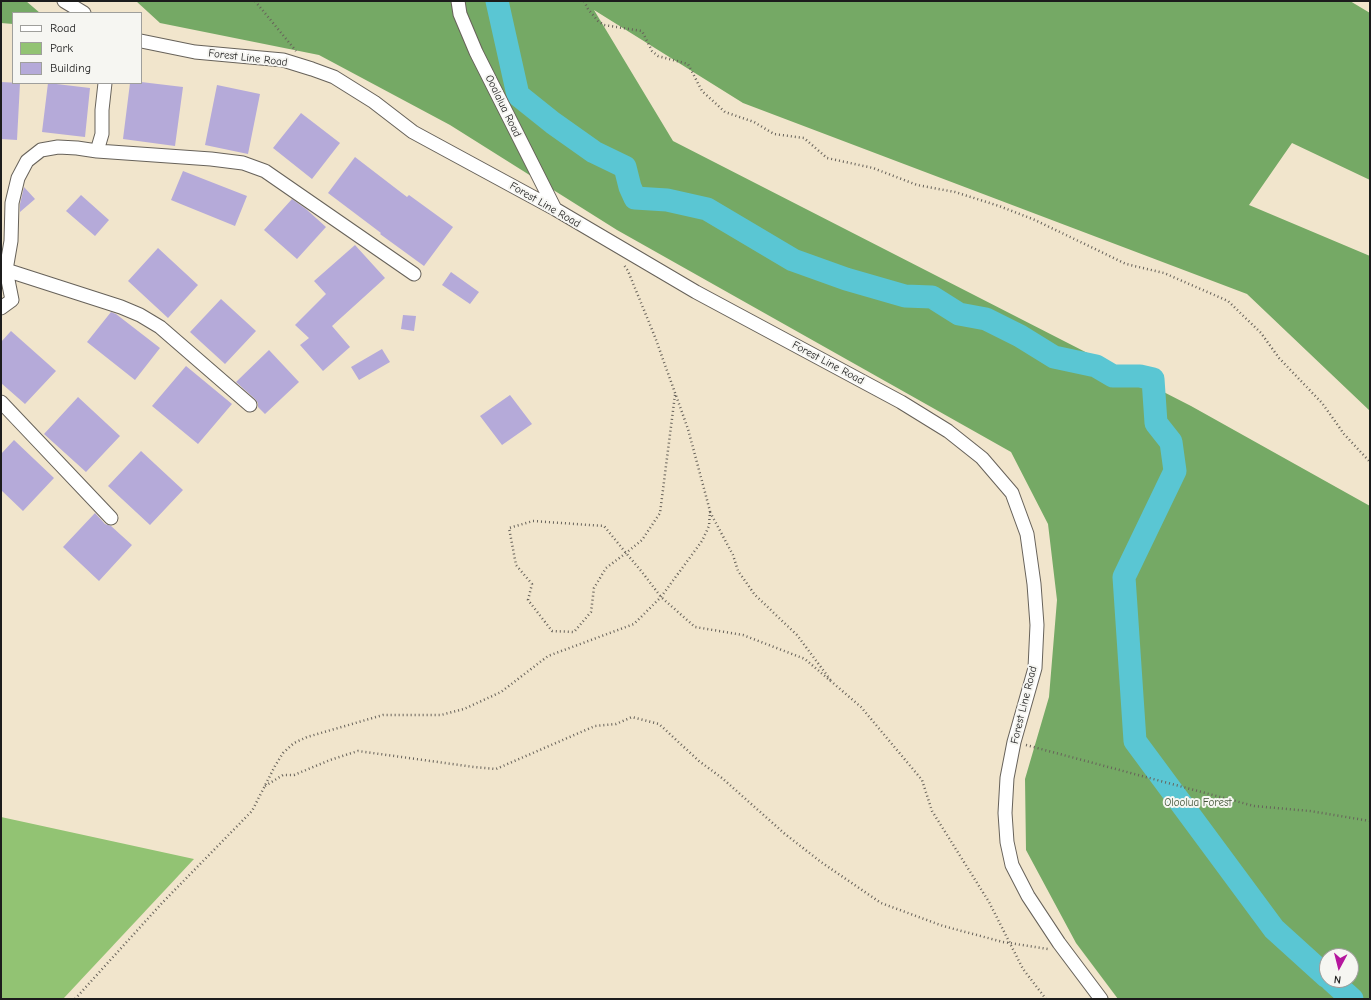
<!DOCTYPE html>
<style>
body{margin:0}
#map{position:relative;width:1371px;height:1000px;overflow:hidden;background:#f1e5cc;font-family:"Comic Neue",sans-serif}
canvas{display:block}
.frame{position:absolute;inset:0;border:2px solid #1c1c1c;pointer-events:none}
.legend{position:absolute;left:12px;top:12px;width:130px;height:72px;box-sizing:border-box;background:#f6f6f2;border:1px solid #9f9f9c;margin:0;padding:5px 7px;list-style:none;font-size:12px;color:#1c1c1c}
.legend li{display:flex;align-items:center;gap:8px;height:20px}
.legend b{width:20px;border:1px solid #9f9f9c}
.north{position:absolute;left:1319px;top:948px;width:40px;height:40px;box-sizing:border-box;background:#f6f6f2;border:1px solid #9f9f9c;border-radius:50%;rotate:187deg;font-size:11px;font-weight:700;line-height:16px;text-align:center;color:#1c1c1c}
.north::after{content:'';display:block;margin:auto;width:14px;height:18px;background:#b5179e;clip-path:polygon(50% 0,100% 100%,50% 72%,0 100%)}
</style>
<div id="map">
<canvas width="1371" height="1000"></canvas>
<div class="frame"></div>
<ul class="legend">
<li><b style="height:5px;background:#fff"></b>Road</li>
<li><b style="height:11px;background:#92c373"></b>Park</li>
<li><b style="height:11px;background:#b5aad9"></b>Building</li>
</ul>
<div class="north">N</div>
</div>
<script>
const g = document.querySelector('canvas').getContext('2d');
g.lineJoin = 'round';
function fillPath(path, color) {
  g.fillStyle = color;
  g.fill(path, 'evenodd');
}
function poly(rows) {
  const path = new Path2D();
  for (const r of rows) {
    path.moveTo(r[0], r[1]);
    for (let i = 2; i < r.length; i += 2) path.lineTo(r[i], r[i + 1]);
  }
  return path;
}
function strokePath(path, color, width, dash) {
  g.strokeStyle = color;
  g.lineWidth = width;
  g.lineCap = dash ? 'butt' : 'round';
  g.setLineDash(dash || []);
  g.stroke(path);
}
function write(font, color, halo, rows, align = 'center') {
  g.font = font + ' "Comic Neue",sans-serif';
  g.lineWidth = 4;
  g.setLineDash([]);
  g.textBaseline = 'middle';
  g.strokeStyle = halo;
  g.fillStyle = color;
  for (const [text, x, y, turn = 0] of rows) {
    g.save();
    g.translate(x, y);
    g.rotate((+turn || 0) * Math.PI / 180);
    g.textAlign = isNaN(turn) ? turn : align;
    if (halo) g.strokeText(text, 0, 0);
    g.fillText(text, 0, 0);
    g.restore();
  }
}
fillPath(poly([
 [1,817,194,859,63,999,1,999]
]), '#92c373');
fillPath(poly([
 [1,1,26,1,40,13,13,13,13,24,1,23],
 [136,1,1350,1,1370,13,1370,180,1292,143,1249,205,1370,256,1370,411,1247,294,743,103,594,10,673,141,1191,406,1370,506,1370,999,1118,999,1076,943,1026,850,1025,779,1049,697,1057,600,1048,524,1011,452,617,230,450,125,319,55,160,23],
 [1327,956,1351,956,1351,980,1327,980]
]), '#75a965');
strokePath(poly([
 [497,1,518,95,553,123,594,152,625,167,630,187,635,198,667,200,707,209,793,260,846,279,905,296,932,297,959,314,986,319,1020,336,1054,357,1096,366,1113,376,1140,376,1153,379,1156,423,1171,442,1175,471,1124,577,1135,741,1274,929,1327,977],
 [1331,980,1352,999]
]), '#5ac6d3', 23);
fillPath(poly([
 [1,82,20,83,17,140,1,139],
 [141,82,183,87,175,146,123,139,130,83,141,83],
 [48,83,90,88,85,137,42,132],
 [217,85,260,94,248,154,205,145],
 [301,113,340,143,312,179,273,148],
 [355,157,407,197,409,195,453,227,424,266,380,234,381,233,328,193],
 [183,171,247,196,235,226,171,200],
 [24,187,35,199,20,212,20,204],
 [81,195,109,220,95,236,66,211],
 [292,199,306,209,326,227,297,259,264,230],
 [355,245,385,278,332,326,350,347,323,371,300,345,309,338,295,325,326,294,314,281],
 [158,248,198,285,168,318,128,281],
 [451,272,479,292,470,304,442,285],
 [221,299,256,331,225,364,190,332],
 [111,312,116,314,160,348,135,380,87,342],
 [403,315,416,316,414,331,401,329],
 [11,331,56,371,25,404,1,383,1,342],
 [382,349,390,362,359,380,351,367],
 [269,350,299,382,265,414,258,407,258,403,255,399,236,382],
 [186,366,232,404,198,444,152,406],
 [510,395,532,424,502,445,480,416],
 [78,397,120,436,86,472,44,434],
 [14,440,54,478,23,511,1,490,1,454],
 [141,451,183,490,150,525,108,486],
 [95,513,105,524,111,526,132,545,99,581,63,547]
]), '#b5aad9');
const minor = poly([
 [64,1,84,13],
 [458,1,460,14,476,52,555,209],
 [141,41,195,52,283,60,312,69,334,77,374,102,413,132,555,209,696,292,901,402,948,431,982,458,1012,493,1027,534,1034,584,1037,625,1035,668,1014,742,1007,778,1005,813,1007,842,1012,865,1028,896,1059,943,1101,999],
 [97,151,102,134,102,110,105,83],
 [6,270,121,307,140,315,160,327,250,405],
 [1,308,12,300,6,270,11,241,12,203,18,178,27,161,41,150,58,147,77,148,97,151,211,159,243,163,265,171,414,274],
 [1,402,111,518]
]);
strokePath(minor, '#67625a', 15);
strokePath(poly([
 [255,1,296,51],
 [584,1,588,9,598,21,604,25,642,31,652,51,658,56,688,64,702,91,725,112,754,122,774,134,804,138,827,158,873,168,917,185,955,192,999,206,1035,220,1126,264,1164,273,1228,301,1261,333,1279,358,1322,403,1344,434,1370,462],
 [675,395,660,513,642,540,626,553,606,568,594,588,591,612,574,632,552,631,528,600,532,584,516,565,509,528,533,521,604,526,626,553,642,572,661,597,695,627,743,635,805,659,861,707,922,780,932,811,989,902,1023,969,1046,999],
 [710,512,733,555,738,571,755,595,797,635,832,682],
 [1026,745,1254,806,1310,811,1370,821],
 [265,786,283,775,294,775,330,760,358,751,474,767,496,769,595,726,616,724,632,717,659,724,699,761,722,778,785,834,821,862,881,903,943,926,1003,942,1048,949],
 [75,999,162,903,252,811,275,766,283,753,294,743,307,737,383,715,441,715,464,709,501,692,548,656,634,624,661,597,702,541,709,526,710,511,688,429,655,337,628,271,624,265]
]), '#67625a', 2.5, [1, 3]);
strokePath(minor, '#fff', 13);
write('11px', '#1c1c1c', '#f6f6f2', [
 ["Forest Line Road",248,58,7],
 ["Ooalalua Road",503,106,64],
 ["Forest Line Road",545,205,30],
 ["Forest Line Road",828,363,28],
 ["Forest Line Road",1024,705,-76]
]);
write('11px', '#45563a', '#f6f6f2', [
 ["Oloolua Forest",1198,803]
]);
</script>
